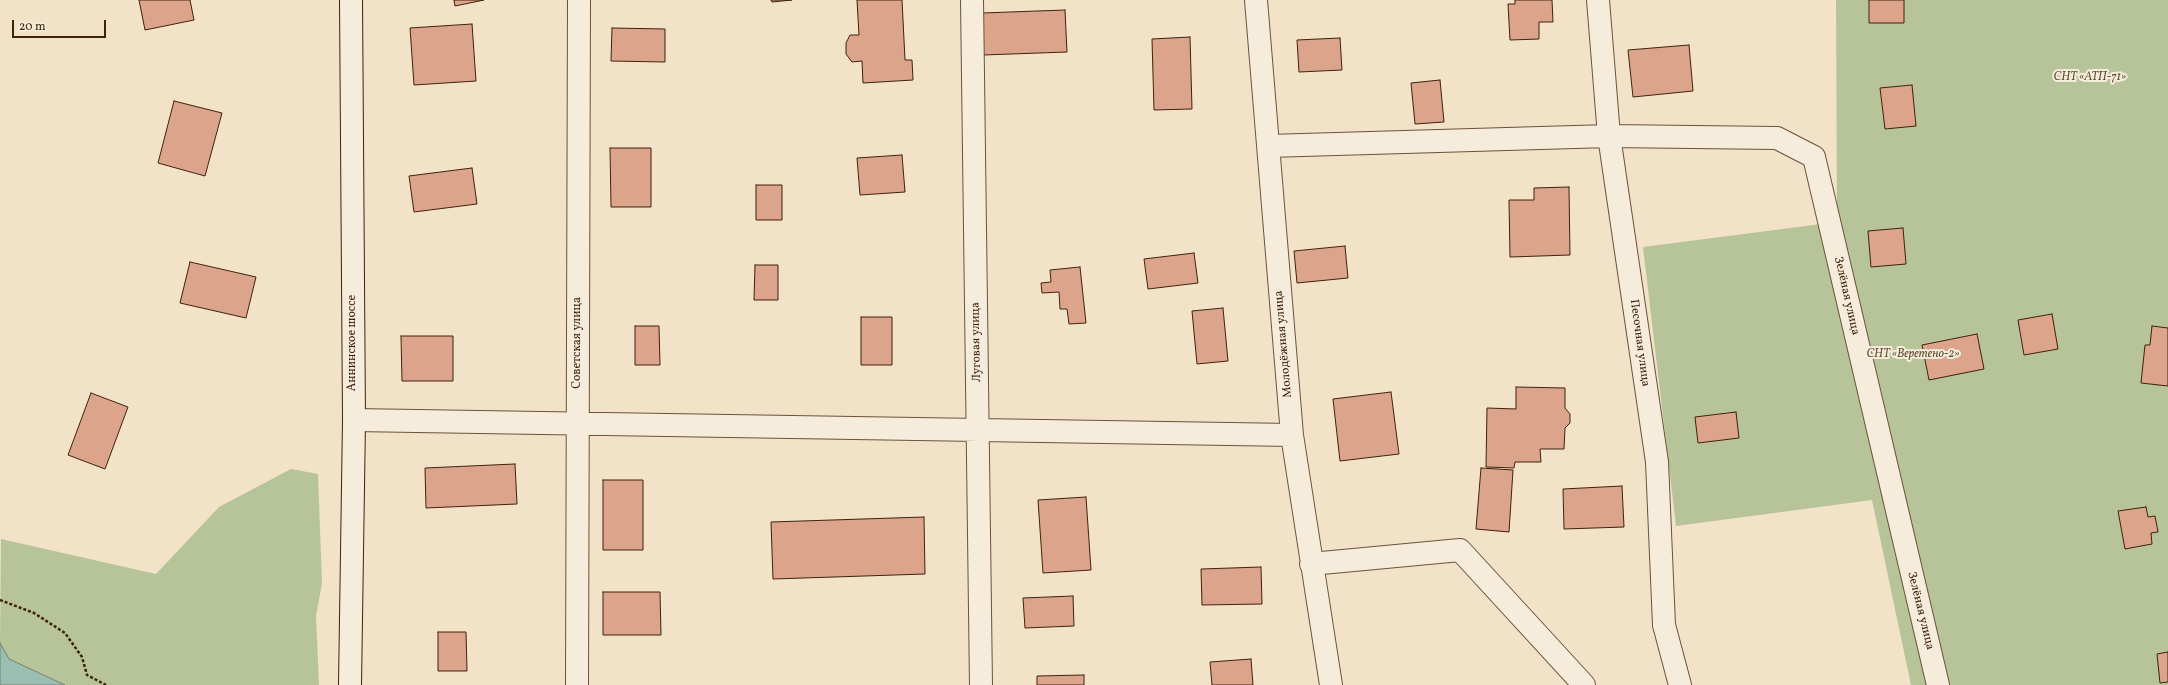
<!DOCTYPE html>
<meta charset="utf-8">
<style>
body{margin:0}
#map{position:relative;width:2168px;height:685px;overflow:hidden;background:#f1e2c8;font-family:Vollkorn,serif}
canvas{display:block}
.scale{position:absolute;left:12px;top:20px;width:94px;height:18px;box-sizing:border-box;border:2px solid #3e220c;border-top:0;padding-left:5px;font-size:12px;line-height:14px;white-space:nowrap;color:#3e220c;-webkit-text-stroke:3px #f6ecdb;paint-order:stroke}
</style>
<div id="map">
<canvas width="2168" height="685"></canvas>
<div class="scale">20 m</div>
</div>
<script>
const g = document.querySelector('canvas').getContext('2d');
g.lineJoin = 'round';
function fillPath(path, color) {
  g.fillStyle = color;
  g.fill(path, 'evenodd');
}
function poly(rows) {
  const path = new Path2D();
  for (const r of rows) {
    path.moveTo(r[0], r[1]);
    for (let i = 2; i < r.length; i += 2) path.lineTo(r[i], r[i + 1]);
  }
  return path;
}
function strokePath(path, color, width, dash) {
  g.strokeStyle = color;
  g.lineWidth = width;
  g.lineCap = dash ? 'butt' : 'round';
  g.setLineDash(dash || []);
  g.stroke(path);
}
function write(font, color, halo, rows, align = 'center') {
  g.font = font + ' Vollkorn,serif';
  g.lineWidth = 4;
  g.setLineDash([]);
  g.textBaseline = 'middle';
  g.strokeStyle = halo;
  g.fillStyle = color;
  for (const [text, x, y, turn = 0] of rows) {
    g.save();
    g.translate(x, y);
    g.rotate((+turn || 0) * Math.PI / 180);
    g.textAlign = isNaN(turn) ? turn : align;
    if (halo) g.strokeText(text, 0, 0);
    g.fillText(text, 0, 0);
    g.restore();
  }
}
fillPath(poly([
 [1836,0,2168,0,2168,685,1911,685,1872,500,1676,526,1643,247,1837,222],
 [291,469,318,474,322,583,316,616,319,685,65,685,9,659,0,643,1,539,156,574,219,507]
]), '#b7c499');
const water = poly([
 [0,643,9,659,65,685,0,685,0,643]
]);
fillPath(water, '#9bbeb3');
strokePath(water, '#768070', 1);
const building = poly([
 [139,0,190,0,194,20,145,30,139,0],
 [454,0,484,0,455,6,454,0],
 [771,0,792,0,772,2,771,0],
 [857,0,902,0,905,60,912,60,913,80,863,83,862,61,852,62,846,54,846,43,850,35,859,35,857,0],
 [1515,0,1552,0,1553,22,1539,22,1539,39,1510,40,1508,4,1515,4,1515,0],
 [1869,0,1904,0,1904,23,1869,23,1869,0],
 [1065,10,1067,52,983,55,982,13,1065,10],
 [472,24,476,81,414,85,410,28,472,24],
 [612,28,665,29,665,62,611,61,612,28],
 [1190,37,1192,109,1154,110,1152,39,1190,37],
 [1340,38,1342,70,1299,72,1297,40,1340,38],
 [1689,45,1693,91,1633,97,1628,50,1689,45],
 [1440,80,1444,122,1415,124,1411,83,1440,80],
 [1912,85,1916,126,1885,129,1880,88,1912,85],
 [174,101,222,113,205,176,158,163,174,101],
 [610,148,651,148,651,207,611,207,610,148],
 [902,155,905,192,860,195,857,158,902,155],
 [472,168,477,204,414,212,409,176,472,168],
 [756,185,782,185,782,220,756,220,756,185],
 [1569,187,1570,255,1510,257,1509,200,1534,200,1534,188,1569,187],
 [1903,228,1906,264,1871,267,1868,231,1903,228],
 [1345,246,1348,278,1297,283,1294,251,1345,246],
 [1194,253,1198,283,1148,289,1144,259,1194,253],
 [190,262,256,277,246,318,180,303,190,262],
 [755,265,778,265,778,300,754,300,755,265],
 [1080,267,1086,323,1069,324,1067,309,1060,309,1059,292,1042,293,1041,283,1051,282,1050,270,1080,267],
 [1223,308,1228,361,1197,364,1192,311,1223,308],
 [2052,314,2058,349,2024,355,2018,320,2052,314],
 [861,317,892,317,892,365,861,365,861,317],
 [635,326,659,326,660,365,635,365,635,326],
 [2152,326,2168,328,2168,386,2141,383,2145,345,2150,345,2152,326],
 [1977,334,1984,369,1929,380,1922,345,1977,334],
 [401,336,453,336,453,381,402,381,401,336],
 [1516,387,1565,388,1565,408,1570,414,1570,423,1565,428,1564,449,1540,449,1541,462,1515,462,1514,468,1486,467,1487,408,1516,409,1516,387],
 [1391,392,1399,454,1340,461,1333,399,1391,392],
 [91,393,128,407,105,469,68,455,91,393],
 [1736,412,1739,438,1698,443,1695,417,1736,412],
 [515,464,517,504,426,508,425,468,515,464],
 [1481,468,1513,470,1509,532,1476,529,1481,468],
 [603,480,643,480,643,550,603,550,603,480],
 [1622,486,1624,527,1564,529,1563,489,1622,486],
 [1086,497,1091,570,1043,573,1038,500,1086,497],
 [2146,507,2148,517,2155,516,2158,532,2151,533,2152,544,2125,549,2118,511,2146,507],
 [924,517,925,574,773,579,771,522,924,517],
 [1261,567,1262,604,1202,605,1201,569,1261,567],
 [603,592,660,592,661,635,603,635,603,592],
 [1073,596,1074,626,1025,628,1023,598,1073,596],
 [438,632,466,632,467,671,438,671,438,632],
 [2168,652,2168,682,2160,683,2157,654,2168,652],
 [1251,659,1253,685,1212,685,1210,662,1251,659],
 [1084,675,1084,685,1037,685,1037,676,1084,675]
]);
fillPath(building, '#dca48a');
strokePath(building, '#3e220c', 1);
const street = poly([
 [972,0,981,685],
 [1256,0,1292,435,1331,685],
 [1598,0,1609,136,1657,462,1664,625,1680,685],
 [1268,146,1609,136,1777,138,1814,157,1938,685],
 [354,420,1292,435],
 [1311,564,1460,550,1584,685],
 [577,685,579,0]
]);
const secondary = poly([
 [350,685,354,420,351,0]
]);
strokePath(street, '#6b523b', 24);
strokePath(secondary, '#3e220c', 24);
strokePath(poly([
 [0,600,34,613,65,633,82,657,87,675,106,685]
]), '#3e220c', 2.5, [3, 2]);
strokePath(street, '#f6ecdb', 22);
strokePath(secondary, '#f6ecdb', 22);
write('italic 12px', '#5c4a2f', '#f6ecdb', [
 ["СНТ «АТП-71»",2090,78],
 ["СНТ «Веретено-2»",1913,355]
]);
write('12px', '#3e220c', '#f6ecdb', [
 ["Зелёная улица",1846,296,77],
 ["Луговая улица",977,342,-91],
 ["Аннинское шоссе",353,343,-90],
 ["Советская улица",578,343,-90],
 ["Песочная улица",1639,343,82],
 ["Молодёжная улица",1284,344,-95],
 ["Зелёная улица",1920,611,76]
]);
</script>
